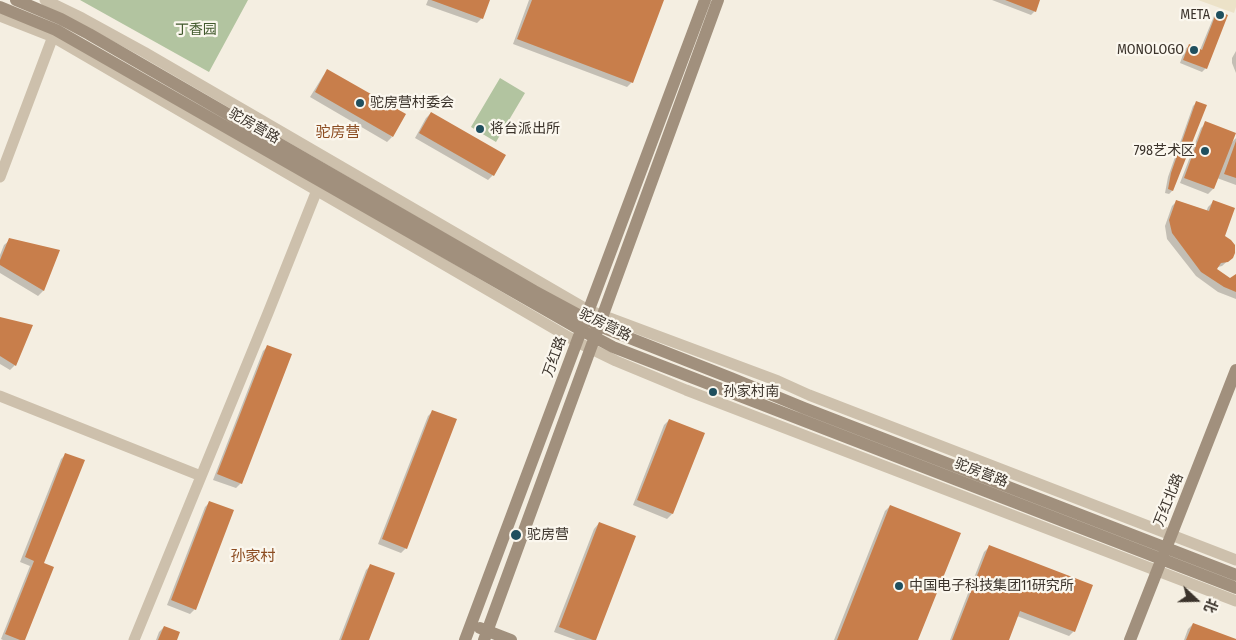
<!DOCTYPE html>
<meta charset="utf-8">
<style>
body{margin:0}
#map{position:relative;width:1236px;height:640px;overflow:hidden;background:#f4eee1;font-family:"Fira Sans Condensed","Noto Sans SC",sans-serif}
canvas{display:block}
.north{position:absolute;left:1171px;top:575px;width:50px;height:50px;-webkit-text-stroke:4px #fbf7ee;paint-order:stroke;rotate:111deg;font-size:14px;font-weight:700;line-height:20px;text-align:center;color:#3b332b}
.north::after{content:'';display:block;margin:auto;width:18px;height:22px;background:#3b332b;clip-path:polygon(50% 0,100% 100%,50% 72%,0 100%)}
</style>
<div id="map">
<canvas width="1236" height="640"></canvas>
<div class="north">北</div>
</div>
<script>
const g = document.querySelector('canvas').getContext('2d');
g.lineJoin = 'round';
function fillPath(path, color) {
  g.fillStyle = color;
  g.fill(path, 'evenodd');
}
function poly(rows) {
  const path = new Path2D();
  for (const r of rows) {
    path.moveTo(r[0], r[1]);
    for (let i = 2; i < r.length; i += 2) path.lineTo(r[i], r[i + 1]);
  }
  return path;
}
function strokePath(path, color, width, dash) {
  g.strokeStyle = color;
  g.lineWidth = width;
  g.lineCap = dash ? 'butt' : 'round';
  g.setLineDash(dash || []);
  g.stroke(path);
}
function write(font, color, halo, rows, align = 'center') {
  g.font = font + ' "Fira Sans Condensed","Noto Sans SC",sans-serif';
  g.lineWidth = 4.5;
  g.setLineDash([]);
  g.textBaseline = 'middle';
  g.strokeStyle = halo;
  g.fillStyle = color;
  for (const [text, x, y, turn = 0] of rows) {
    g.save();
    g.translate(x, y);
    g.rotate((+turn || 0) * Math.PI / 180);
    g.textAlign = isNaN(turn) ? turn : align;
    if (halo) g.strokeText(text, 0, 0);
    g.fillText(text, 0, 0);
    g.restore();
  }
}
fillPath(poly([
 [80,0,248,0,209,72],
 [500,78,525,93,496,142,471,127]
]), '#b2c4a0');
fillPath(poly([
 [1198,0,1236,0,1236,7,1234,13]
]), '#ece2c8');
fillPath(poly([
 [428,0,489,0,482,18,477,23,426,5],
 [529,0,662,0,632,82,627,87,513,44],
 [992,0,1039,0,1035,11,1031,15],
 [1217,12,1206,68,1202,72,1180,63,1185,49,1189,46,1200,50,1214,16],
 [1236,51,1236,73,1232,63,1232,58],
 [328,71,392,137,387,142,310,97,323,76],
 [1196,103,1172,191,1169,194,1165,193,1168,177,1193,106],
 [431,113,504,155,493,175,488,180,415,138,426,118],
 [1206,123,1231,143,1236,138,1236,185,1217,178,1213,189,1208,194,1180,183,1201,128],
 [1177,201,1206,212,1208,207,1213,202,1223,237,1232,257,1222,266,1214,268,1230,280,1236,275,1236,299,1218,292,1196,276,1167,239,1165,226,1172,206],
 [10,240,59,251,43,291,38,296,0,273,0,255,4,245],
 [0,318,15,365,10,370,0,364],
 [268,346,241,483,236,488,213,480,263,351],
 [433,411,406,548,401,553,378,544,428,416],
 [669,420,703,434,672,514,667,519,633,505,664,425],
 [66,454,43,564,24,640,3,640,1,639,30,566,20,562,61,459],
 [210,502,195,609,190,614,167,605,205,507],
 [890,506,917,640,834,640,885,511],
 [599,523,595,640,576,640,554,632,594,529],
 [989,547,1074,631,1069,636,1017,616,1008,640,950,640,984,552],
 [371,565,368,640,339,640,366,570],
 [1193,624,1234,640,1184,640,1188,629],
 [164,627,176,640,156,640,159,632]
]), '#0003');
fillPath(poly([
 [431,0,490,0,483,19],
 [532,0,664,0,633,83,517,39],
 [1005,0,1040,0,1036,12],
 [1217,11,1228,15,1207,69,1183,60,1189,44,1202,50],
 [327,69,406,114,393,137,315,92],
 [1196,101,1207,105,1173,191,1168,189,1171,173],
 [431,112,506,155,494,176,419,133],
 [1205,121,1236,133,1214,189,1184,178],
 [1236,141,1236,178,1224,174],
 [1176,200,1209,211,1213,200,1235,208,1225,236,1231,240,1235,245,1235,253,1233,258,1228,262,1221,263,1217,269,1230,278,1236,274,1236,292,1224,287,1201,272,1172,233,1169,220],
 [9,238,60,250,44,291,0,265,0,260],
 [0,317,33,325,16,366,0,356],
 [267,345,292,354,242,484,217,474],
 [432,410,457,419,407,549,382,539],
 [669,419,705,433,673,514,637,500],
 [65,453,85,460,44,563,54,567,25,640,20,640,5,634,34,561,25,557],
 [209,501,234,510,196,610,171,600],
 [890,505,961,533,918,640,837,640],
 [599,522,636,536,596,640,593,640,559,627],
 [989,545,1093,585,1075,632,1020,611,1009,640,952,640],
 [370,564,395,573,369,640,341,640],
 [1193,623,1236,639,1236,640,1186,640],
 [164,626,180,632,177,640,158,640]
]), '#c87e4b');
strokePath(poly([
 [45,0,82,18,144,52,588,310,778,381,809,395,1236,560],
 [0,16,53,37,577,342,616,361,686,390,1236,601],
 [0,177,55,31],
 [0,396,201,476],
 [134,640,268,313,319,185]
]), '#cdc0ac', 11);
strokePath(poly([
 [16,0,61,19,89,34,534,291,599,326,731,378,804,408,1236,575],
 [0,7,56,30,581,330,613,347,1236,588],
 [480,628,511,640],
 [465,640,705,0],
 [484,640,718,0],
 [1130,640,1236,370]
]), '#a1907d', 12);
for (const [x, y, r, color] of [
 [1220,15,5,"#1f4f5e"],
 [1194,50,5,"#1f4f5e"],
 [360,103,5,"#1f4f5e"],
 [480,129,5,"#1f4f5e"],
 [1205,151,5,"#1f4f5e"],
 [713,392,5,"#1f4f5e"],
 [516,535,6,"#1f4f5e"],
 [899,586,5,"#1f4f5e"]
]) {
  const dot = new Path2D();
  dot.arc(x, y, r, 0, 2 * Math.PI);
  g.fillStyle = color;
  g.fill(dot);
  strokePath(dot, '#fbf7ee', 2);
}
write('14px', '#3b332b', '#fbf7ee', [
 ["META",1210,15,"right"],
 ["MONOLOGO",1184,50,"right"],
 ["驼房营村委会",370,103],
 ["将台派出所",490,129],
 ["798艺术区",1195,151,"right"],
 ["孙家村南",723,392],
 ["驼房营",527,535],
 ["中国电子科技集团11研究所",909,586]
], 'left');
write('14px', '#425a2e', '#fbf7ee', [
 ["丁香园",196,30]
]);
write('14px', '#3b332b', '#fbf7ee', [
 ["驼房营路",254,126,30],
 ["驼房营路",605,325,26],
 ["万红路",555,357,-70],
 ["驼房营路",981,473,21],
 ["万红北路",1169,500,-68]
]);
write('15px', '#8c4d22', '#fbf7ee', [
 ["驼房营",338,133],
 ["孙家村",253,557]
]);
</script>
